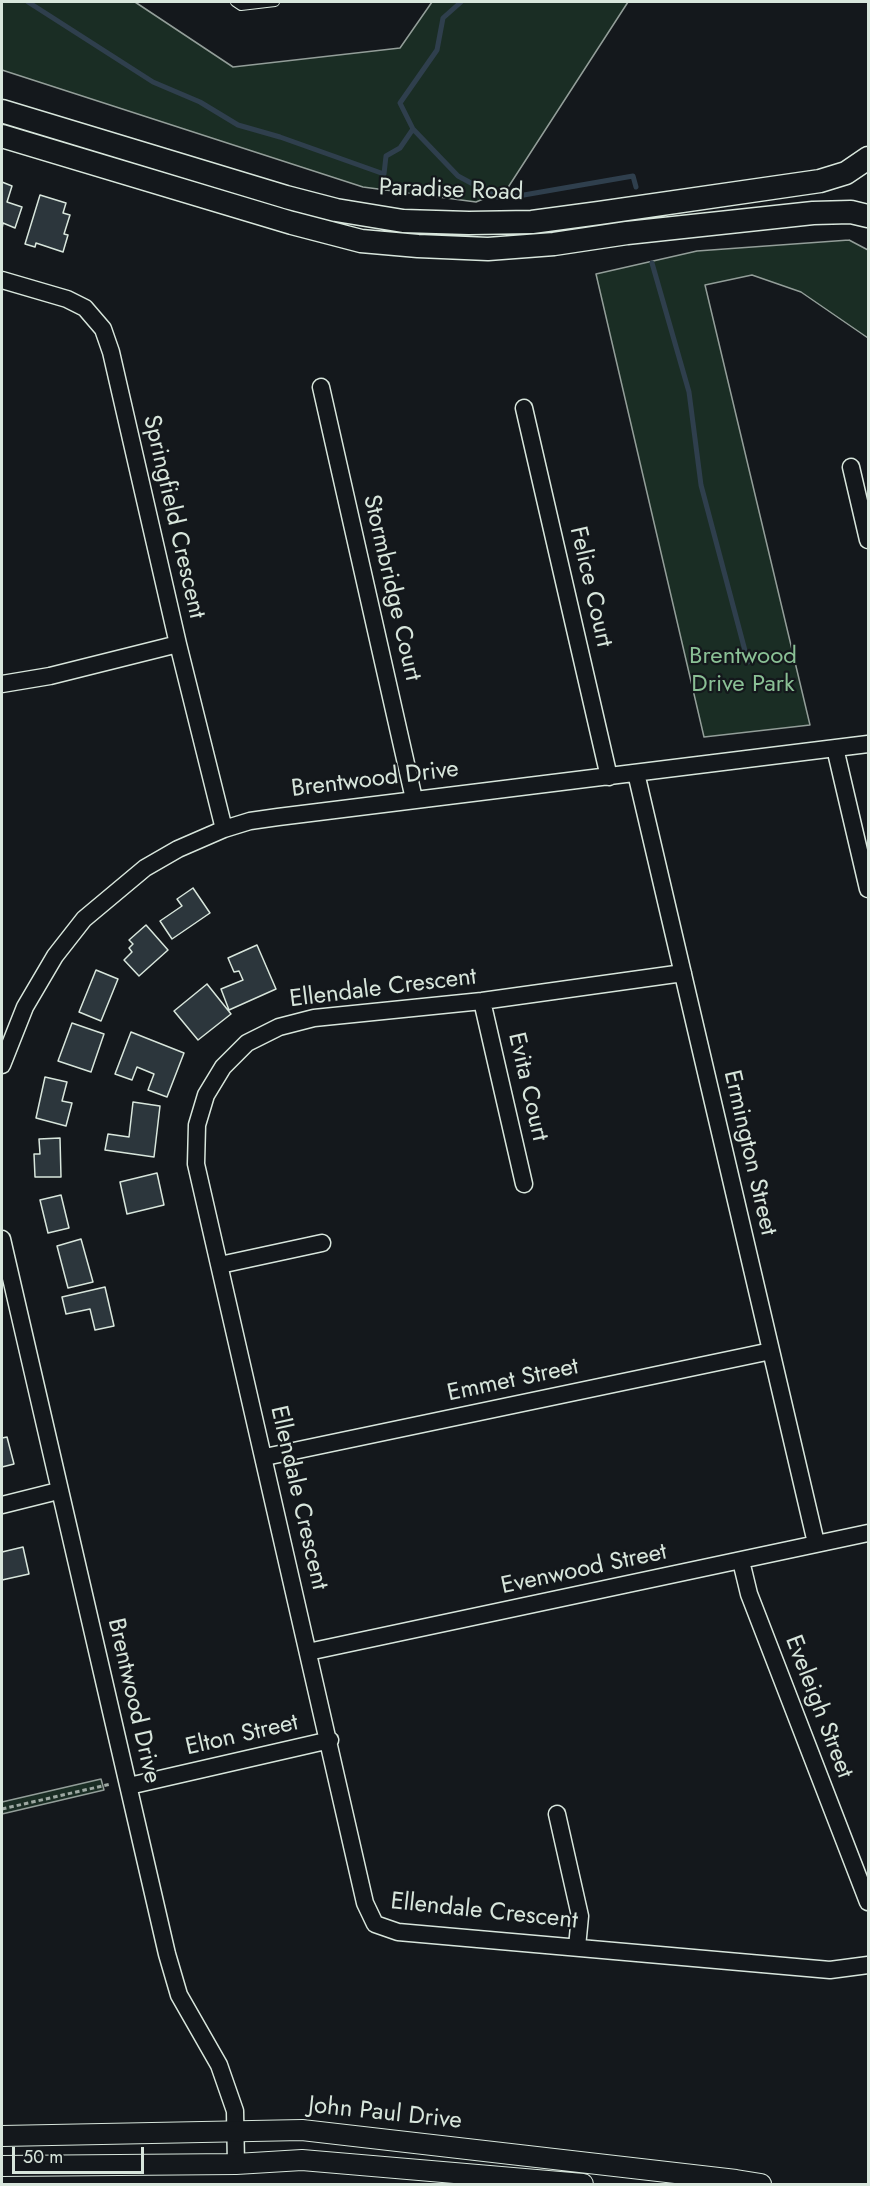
<!DOCTYPE html>
<style>
body{margin:0}
#map{position:relative;width:870px;height:2186px;overflow:hidden;background:#14181c;font-family:Jost,sans-serif}
canvas{display:block}
.frame{position:absolute;inset:0;border:3px solid #d8e6dc;pointer-events:none}
.scale{position:absolute;left:12px;top:2147px;width:132px;height:27px;box-sizing:border-box;border:3px solid #d8e6dc;border-top:0;padding-left:8px;font-size:18px;line-height:21px;white-space:nowrap;color:#d8e6dc;-webkit-text-stroke:4px #14181c;paint-order:stroke}
</style>
<div id="map">
<canvas width="870" height="2186"></canvas>
<div class="frame"></div>
<div class="scale">50 m</div>
</div>
<script>
const g = document.querySelector('canvas').getContext('2d');
g.lineJoin = 'round';
function fillPath(path, color) {
  g.fillStyle = color;
  g.fill(path, 'evenodd');
}
function poly(rows) {
  const path = new Path2D();
  for (const r of rows) {
    path.moveTo(r[0], r[1]);
    for (let i = 2; i < r.length; i += 2) path.lineTo(r[i], r[i + 1]);
  }
  return path;
}
function strokePath(path, color, width, dash) {
  g.strokeStyle = color;
  g.lineWidth = width;
  g.lineCap = dash ? 'butt' : 'round';
  g.setLineDash(dash || []);
  g.stroke(path);
}
function write(font, color, halo, rows, align = 'center') {
  g.font = font + ' Jost,sans-serif';
  g.lineWidth = 4.5;
  g.setLineDash([]);
  g.textBaseline = 'middle';
  g.strokeStyle = halo;
  g.fillStyle = color;
  for (const [text, x, y, turn = 0] of rows) {
    g.save();
    g.translate(x, y);
    g.rotate((+turn || 0) * Math.PI / 180);
    g.textAlign = isNaN(turn) ? turn : align;
    if (halo) g.strokeText(text, 0, 0);
    g.fillText(text, 0, 0);
    g.restore();
  }
}
const green = poly([
 [2,2,135,2,233,67,400,48,432,2,628,2,507,189,476,202,363,187,2,70,2,2],
 [849,240,868,250,868,338,801,292,752,275,705,285,810,725,704,737,596,274,697,251,849,240],
 [101,1779,104,1790,2,1814,2,1802,101,1779]
]);
fillPath(green, '#1a2d24');
strokePath(green, '#939e99', 1.5);
strokePath(poly([
 [28,2,153,82,200,102,238,125,280,137,384,174,386,156,400,148,413,129,400,103,437,50,443,18,461,2],
 [413,129,458,176,497,197,518,196,633,176,636,187],
 [652,263,689,392,701,485,748,662]
]), '#2f3f4d', 5);
const building = poly([
 [2,182,12,186,7,202,22,207,15,228,3,223,2,229,2,182],
 [40,195,66,203,63,213,70,215,64,234,68,235,63,252,36,243,35,247,25,244,40,195],
 [193,888,210,913,172,939,160,921,182,906,177,899,193,888],
 [146,925,168,950,139,976,124,960,132,952,129,948,133,944,129,940,146,925],
 [257,945,276,989,229,1010,221,989,243,980,239,971,234,972,228,958,257,945],
 [96,970,118,979,101,1021,79,1012,96,970],
 [207,984,231,1014,198,1040,174,1011,207,984],
 [72,1023,104,1034,91,1072,58,1061,72,1023],
 [131,1032,184,1053,167,1097,148,1090,154,1074,137,1067,132,1080,115,1074,131,1032],
 [45,1077,67,1082,62,1101,72,1103,66,1126,36,1118,45,1077],
 [133,1102,160,1106,154,1157,105,1150,108,1134,129,1137,133,1102],
 [60,1138,61,1177,35,1177,34,1154,40,1154,39,1139,60,1138],
 [157,1173,164,1205,127,1214,120,1182,157,1173],
 [61,1195,69,1228,48,1233,40,1200,61,1195],
 [81,1239,93,1282,68,1288,57,1246,81,1239],
 [105,1287,114,1326,95,1330,90,1309,66,1314,62,1297,105,1287],
 [7,1437,14,1464,2,1467,2,1438,7,1437],
 [23,1547,29,1574,2,1580,2,1552,23,1547]
]);
fillPath(building, '#2c363c');
strokePath(building, '#d8e6dc', 1.5);
const service = poly([
 [235,2,241,6,275,2]
]);
const minor = poly([
 [2,280,67,299,85,308,103,329,111,352,178,644,224,829],
 [321,387,414,799],
 [524,408,609,777],
 [851,467,868,540],
 [2,684,50,676,178,644],
 [835,748,868,889],
 [636,773,816,1543],
 [683,973,482,1001,314,1018,279,1027,247,1043,223,1067,206,1095,197,1125,196,1164,365,1903,375,1924,398,1932,830,1970,868,1965],
 [482,1001,524,1184],
 [2,1065,25,1007,55,956,84,919,145,868,178,849,224,829,250,821,278,817,868,744],
 [2,1239,167,1954,179,1995,219,2065,235,2111,236,2164],
 [220,1265,322,1243],
 [265,1457,771,1351],
 [2,1505,58,1491],
 [741,1561,749,1594,868,1902],
 [308,1652,868,1533],
 [129,1786,330,1740],
 [557,1814,580,1916,577,1947]
]);
const tertiary = poly([
 [2,2136,302,2130,736,2180,761,2184],
 [2,2166,236,2164,302,2160,583,2184]
]);
const secondary = poly([
 [2,111,286,197,336,210,403,221,469,223,532,222,599,213,820,181,846,173,868,158],
 [2,136,292,223,361,241,418,246,488,249,554,244,627,233,813,213,851,212,868,216]
]);
strokePath(service, '#d8e6dc', 10);
strokePath(minor, '#d8e6dc', 19);
strokePath(tertiary, '#d8e6dc', 22);
strokePath(secondary, '#d8e6dc', 25);
strokePath(poly([
 [2,1809,111,1784]
]), '#9da8a2', 3, [4.5, 3]);
strokePath(service, '#14181c', 8);
strokePath(minor, '#14181c', 16);
strokePath(tertiary, '#14181c', 20);
strokePath(secondary, '#14181c', 22);
write('24px', '#d8e6dc', '#14181c', [
 ["Paradise Road",451,191,2],
 ["Springfield Crescent",173,517,77],
 ["Felice Court",590,587,77],
 ["Stormbridge Court",391,588,77],
 ["Brentwood Drive",375,780,-7],
 ["Ellendale Crescent",383,989,-7],
 ["Evita Court",527,1087,77],
 ["Ermington Street",749,1153,77],
 ["Emmet Street",513,1381,-12],
 ["Ellendale Crescent",298,1498,77],
 ["Evenwood Street",584,1570,-12],
 ["Brentwood Drive",133,1701,77],
 ["Eveleigh Street",818,1707,69],
 ["Elton Street",242,1736,-13],
 ["Ellendale Crescent",484,1912,6],
 ["John Paul Drive",385,2114,6]
]);
write('24px', '#8ac095', '#14181c', [
 ["Brentwood",743,657],
 ["Drive Park",743,685]
]);
</script>
